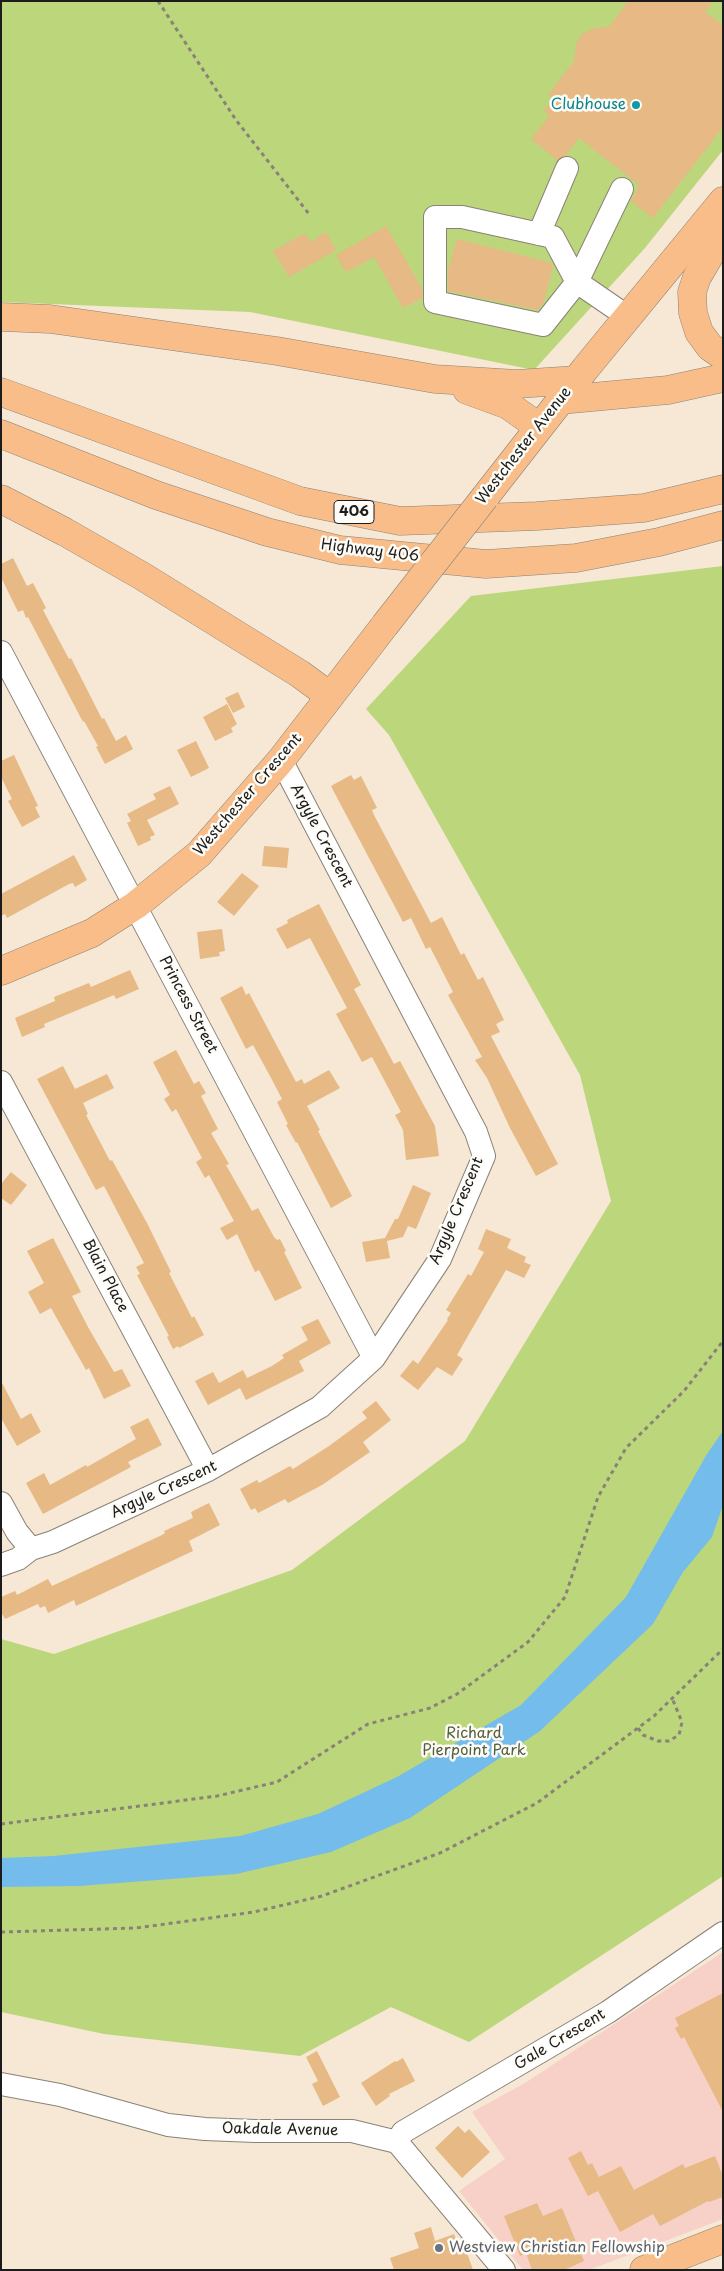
<!DOCTYPE html>
<style>
body{margin:0}
#map{position:relative;width:724px;height:2271px;overflow:hidden;background:#f6e8d4;font-family:"Playpen Sans",sans-serif}
canvas{display:block}
.frame{position:absolute;inset:0;border:2px solid #1c1c1c;pointer-events:none}
</style>
<div id="map">
<canvas width="724" height="2271"></canvas>
<div class="frame"></div>
</div>
<script>
const g = document.querySelector('canvas').getContext('2d');
g.lineJoin = 'round';
function fillPath(path, color) {
  g.fillStyle = color;
  g.fill(path, 'evenodd');
}
function poly(rows) {
  const path = new Path2D();
  for (const r of rows) {
    path.moveTo(r[0], r[1]);
    for (let i = 2; i < r.length; i += 2) path.lineTo(r[i], r[i + 1]);
  }
  return path;
}
function strokePath(path, color, width, dash) {
  g.strokeStyle = color;
  g.lineWidth = width;
  g.lineCap = dash ? 'butt' : 'round';
  g.setLineDash(dash || []);
  g.stroke(path);
}
function write(font, color, halo, rows, align = 'center') {
  g.font = font + ' "Playpen Sans",sans-serif';
  g.lineWidth = 5;
  g.setLineDash([]);
  g.textBaseline = 'middle';
  g.strokeStyle = halo;
  g.fillStyle = color;
  for (const [text, x, y, turn = 0] of rows) {
    g.save();
    g.translate(x, y);
    g.rotate((+turn || 0) * Math.PI / 180);
    g.textAlign = isNaN(turn) ? turn : align;
    if (halo) g.strokeText(text, 0, 0);
    g.fillText(text, 0, 0);
    g.restore();
  }
}
fillPath(poly([
 [723,1952,723,2219,589,2270,523,2270,459,2191,505,2159,472,2112,525,2083]
]), '#f7d1c7');
fillPath(poly([
 [1,1,723,1,723,150,645,248,534,370,250,312,1,302],
 [723,566,723,1876,469,2042,391,2007,300,2056,104,2034,1,2012,1,1639,54,1654,292,1570,465,1441,611,1201,580,1075,389,735,366,709,471,596]
]), '#bcd67b');
fillPath(poly([
 [723,1431,723,1505,712,1537,683,1572,653,1624,540,1731,410,1818,331,1852,236,1874,79,1886,1,1887,1,1858,54,1856,240,1836,318,1814,397,1777,521,1705,626,1597,707,1454]
]), '#73bcec');
fillPath(poly([
 [628,1,714,1,705,12,723,25,723,127,653,218,631,201,639,185,579,138,566,155,557,160,531,139,549,116,544,111,553,99,548,95,574,61,576,44,582,34,594,28,609,27],
 [386,226,422,289,422,298,403,308,374,257,346,272,336,255],
 [326,232,336,250,289,277,273,251,305,233,310,242],
 [457,239,552,263,553,266,544,302,538,310,448,291,448,271],
 [13,558,27,586,33,583,46,608,43,610,69,659,71,658,102,719,104,718,116,741,126,735,133,749,105,764,96,747,98,746,84,721,83,722,28,617,26,618,23,610,18,612,1,577,1,564],
 [238,692,245,707,233,713,225,698],
 [227,704,237,724,231,728,233,732,215,741,203,717],
 [196,741,209,768,191,777,177,750],
 [14,755,38,806,35,807,40,817,22,827,8,801,12,799,1,777,1,761],
 [351,775,354,780,361,776,377,808,372,810,374,815,431,923,442,917,461,955,464,953,478,980,483,977,504,1020,496,1024,500,1032,491,1036,558,1164,536,1176,510,1128,487,1078,475,1060,482,1057,448,995,453,992,430,947,426,949,411,918,403,922,334,792,331,786],
 [170,786,179,804,147,820,155,835,150,837,151,840,138,846,127,823,131,821,127,814,156,799,153,794],
 [264,846,289,848,287,868,262,866],
 [74,855,87,880,75,887,73,883,69,884,7,918,5,914,1,916,1,894],
 [242,873,259,886,234,916,217,902],
 [319,904,361,985,354,989,394,1064,400,1061,435,1126,439,1156,406,1160,403,1130,395,1115,401,1112,372,1057,362,1062,336,1014,347,1008,310,938,287,949,276,929,288,923,287,920],
 [222,929,225,951,219,952,220,956,200,959,197,932],
 [130,970,139,989,116,999,114,995,44,1024,45,1027,22,1037,15,1018,55,1001,54,997,89,983,91,987],
 [242,986,246,995,249,993,296,1082,302,1079,304,1084,329,1070,340,1088,307,1106,320,1130,318,1131,352,1196,331,1208,297,1142,296,1143,286,1125,288,1124,277,1102,282,1099,270,1076,253,1045,246,1049,220,998],
 [176,1050,194,1084,199,1081,206,1093,201,1096,218,1129,211,1133,229,1164,226,1165,252,1211,258,1208,274,1237,277,1240,280,1239,286,1251,284,1252,302,1288,275,1301,259,1270,255,1272,237,1234,227,1240,220,1228,234,1221,209,1175,205,1178,196,1162,202,1158,176,1109,172,1112,164,1099,170,1095,153,1062],
 [63,1066,75,1089,107,1074,114,1088,83,1103,88,1114,86,1115,110,1161,112,1160,147,1223,171,1272,169,1273,192,1318,194,1316,204,1335,179,1348,178,1346,173,1349,167,1337,169,1336,137,1275,140,1274,136,1267,144,1263,104,1186,96,1190,37,1079],
 [11,1172,27,1185,11,1205,1,1198,1,1184],
 [413,1185,431,1193,416,1229,408,1226,403,1237,387,1241,390,1258,366,1262,362,1242,385,1238,395,1219,398,1219],
 [486,1229,511,1239,507,1248,526,1257,524,1262,531,1265,524,1278,506,1270,461,1348,457,1355,463,1359,452,1376,437,1367,418,1390,400,1376,413,1360,418,1364,448,1320,447,1319,451,1313,446,1310,468,1274,471,1276,484,1252,478,1249],
 [53,1238,81,1292,72,1296,88,1327,114,1372,122,1369,131,1386,104,1399,89,1368,86,1370,51,1308,40,1314,28,1292,44,1283,27,1251],
 [318,1319,331,1343,299,1361,304,1371,246,1400,240,1388,208,1405,195,1381,213,1372,219,1383,243,1370,247,1378,272,1366,284,1358,282,1355,308,1340,301,1327],
 [1,1381,21,1419,31,1413,41,1432,17,1446,1,1418],
 [376,1401,391,1420,363,1442,370,1452,322,1485,288,1503,285,1499,258,1513,255,1508,251,1510,240,1489,257,1480,259,1483,290,1466,293,1469,329,1446,367,1418,362,1412],
 [148,1418,162,1445,128,1462,131,1467,43,1514,26,1483,44,1473,50,1485,86,1465,87,1467,136,1439,130,1427],
 [209,1503,220,1525,189,1541,193,1551,76,1606,74,1600,48,1613,45,1606,40,1608,38,1604,5,1619,1,1612,1,1597,15,1591,17,1595,48,1579,52,1586,162,1535,165,1533,164,1531,193,1518,191,1512],
 [723,1993,723,2112,684,2037,681,2039,675,2028,679,2026,675,2018],
 [317,2051,340,2097,323,2106,312,2084,318,2081,306,2057],
 [403,2058,415,2081,389,2094,390,2096,376,2106,361,2083,395,2061,396,2062],
 [458,2126,465,2133,469,2129,490,2152,462,2178,435,2148],
 [581,2151,588,2165,592,2163,599,2177,621,2166,634,2190,683,2164,685,2168,715,2156,723,2176,723,2197,709,2202,708,2201,660,2226,653,2214,620,2232,598,2191,588,2196,568,2158],
 [537,2203,543,2216,562,2208,584,2261,564,2270,532,2270,526,2253,520,2256,504,2216],
 [431,2227,435,2241,454,2234,460,2249,465,2247,473,2270,394,2270,390,2258,419,2248,414,2233]
]), '#e6b985');
const minor = poly([
 [622,189,577,282,543,325,435,302,435,217,462,217,553,237,577,282,628,317],
 [539,234,567,168],
 [1,652,374,1358],
 [1,1082,208,1470],
 [1,1503,17,1532,31,1549],
 [1,1565,18,1559,31,1549,53,1542,208,1470,320,1407,374,1358,440,1259,484,1156,476,1132,281,760],
 [1,2084,60,2095,168,2125,205,2129,255,2131,352,2131,397,2142,504,2270],
 [397,2142,403,2132,608,2012,723,1933]
]);
const major = poly([
 [485,497,585,369,723,201],
 [1,971,92,933,136,905,199,854,281,760,385,625],
 [644,2270,723,2239]
]);
const highway = poly([
 [723,233,697,277,692,292,693,313,699,332,710,347,723,356],
 [1,317,50,319,277,351,435,379,517,384,577,380],
 [467,390,508,405,539,427],
 [1,392,300,501,400,521,537,516,644,508,723,489],
 [560,400,668,390,723,378],
 [1,434,156,495,267,532,340,550,486,564,576,558,659,542,723,525],
 [1,499,65,532,142,576,300,674,330,696]
]);
strokePath(minor, '#898278', 24);
strokePath(major, '#898278', 29);
strokePath(highway, '#898278', 29);
strokePath(poly([
 [158,1,236,120,309,214],
 [638,1728,643,1735,658,1741,669,1741,679,1735,682,1722,672,1698],
 [1,1824,217,1796,277,1782,368,1724,430,1708,457,1694,528,1642,565,1597,598,1497,626,1448,684,1391,723,1341],
 [1,1932,136,1928,254,1912,322,1896,440,1853,537,1803,654,1716,723,1649]
]), '#898278', 3, [4, 4]);
strokePath(minor, '#fff', 22);
strokePath(major, '#f8bd89', 28);
strokePath(highway, '#f8bd89', 28);
const majorBridge = poly([
 [385,625,485,497]
]);
strokePath(majorBridge, '#898278', 29, []);
strokePath(majorBridge, '#f8bd89', 28);
for (const [x, y, r, color] of [
 [636,105,5,"#0f9aa8"],
 [439,2248,5,"#6b7280"]
]) {
  const dot = new Path2D();
  dot.arc(x, y, r, 0, 2 * Math.PI);
  g.fillStyle = color;
  g.fill(dot);
  strokePath(dot, '#fdfcf7', 2);
}
for (const [x, y, w] of [
 [354,512,40]
]) {
  const box = new Path2D();
  box.roundRect(x - w / 2, y - 11.5, w, 23, 4);
  g.fillStyle = '#fdfcf7';
  g.fill(box);
  strokePath(box, '#1c1c1c', 1);
}
write('bold 14px', '#1c1c1c', null, [
 ["406",354,512]
]);
write('15px', '#0d838f', '#fdfcf7', [
 ["Clubhouse",626,105]
], 'right');
write('15px', '#1c1c1c', '#fdfcf7', [
 ["Westchester Avenue",524,446,-52],
 ["Highway 406",370,551,7],
 ["Westchester Crescent",248,795,-49],
 ["Argyle Crescent",321,836,62],
 ["Princess Street",188,1005,62],
 ["Argyle Crescent",457,1211,-67],
 ["Blain Place",105,1276,62],
 ["Argyle Crescent",164,1490,-25],
 ["Gale Crescent",560,2040,-31],
 ["Oakdale Avenue",280,2130,1]
]);
write('15px', '#545d3d', '#fdfcf7', [
 ["Richard",474,1734],
 ["Pierpoint Park",474,1751]
]);
write('15px', '#5b616d', '#fdfcf7', [
 ["Westview Christian Fellowship",449,2248]
], 'left');
</script>
